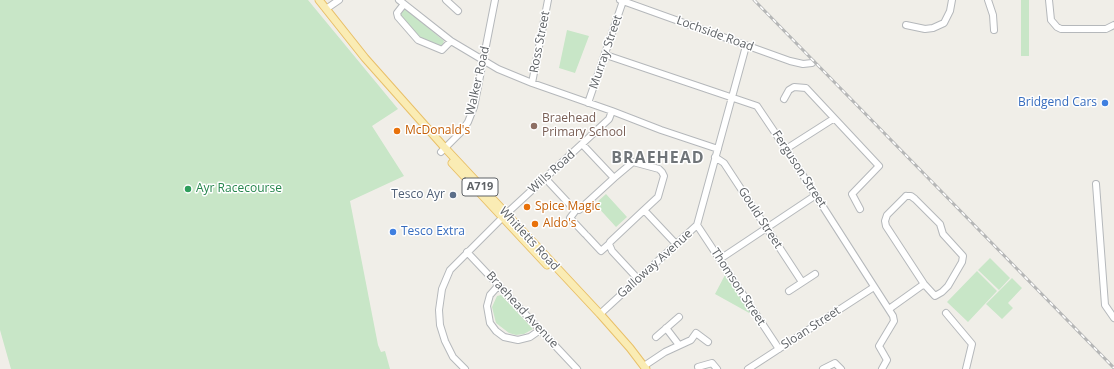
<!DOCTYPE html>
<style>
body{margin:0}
canvas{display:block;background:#f0eee8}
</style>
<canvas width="1114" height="369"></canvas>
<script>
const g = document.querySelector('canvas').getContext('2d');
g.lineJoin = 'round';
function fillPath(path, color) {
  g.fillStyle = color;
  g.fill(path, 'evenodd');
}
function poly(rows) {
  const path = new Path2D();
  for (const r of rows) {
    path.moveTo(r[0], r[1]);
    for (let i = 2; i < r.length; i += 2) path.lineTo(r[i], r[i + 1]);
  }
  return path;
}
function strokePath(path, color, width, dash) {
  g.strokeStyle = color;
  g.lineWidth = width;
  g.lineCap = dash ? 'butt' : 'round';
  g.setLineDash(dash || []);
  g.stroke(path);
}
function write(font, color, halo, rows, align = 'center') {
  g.font = font + ' "Open Sans",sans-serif';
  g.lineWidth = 3;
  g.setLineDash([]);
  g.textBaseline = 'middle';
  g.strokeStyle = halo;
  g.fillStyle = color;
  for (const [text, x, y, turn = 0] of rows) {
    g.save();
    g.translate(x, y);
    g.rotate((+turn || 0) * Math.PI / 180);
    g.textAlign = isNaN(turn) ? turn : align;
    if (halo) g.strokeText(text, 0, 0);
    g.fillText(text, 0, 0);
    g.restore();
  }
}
fillPath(poly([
 [0,0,308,0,398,109,372,126,404,176,350,201,378,345,381,352,385,351,390,369,11,369,0,330],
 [1021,0,1029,0,1029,56,1021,56],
 [404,8,444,41,442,47,424,40,414,32,401,16,400,13],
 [567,30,589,36,575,73,559,68],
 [606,194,627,217,616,227,595,204],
 [990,258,1010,278,999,290,978,270],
 [977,271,997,291,968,322,947,302],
 [725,275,751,313,751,314,715,294],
 [1012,278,1022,288,1008,303,1013,308,1002,319,986,304],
 [501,295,533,329,524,334,516,335,509,333,496,323,492,307,497,296]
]), '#c8e6c7');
const minor = poly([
 [399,0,451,41,498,69,532,83,612,111,661,130,718,149],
 [446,0,458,11],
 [620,0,790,61,803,64,812,63],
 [988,0,993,15,994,30],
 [1049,0,1051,20,1057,27,1061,29,1106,29,1114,25],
 [404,4,397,13,398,17,418,40,442,50,451,41],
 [326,9,339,0],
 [906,25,925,29,933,28,944,23,950,11,952,0],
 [606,55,757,106,786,149,893,316,894,321,879,346,887,360,882,369],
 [532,83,548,0],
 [784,99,789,90,794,87,806,88,879,166,852,194,860,209],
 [588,103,623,1],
 [582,144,614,178,633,162,659,169,662,172,664,176,658,197,644,210,676,244],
 [786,149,833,119],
 [441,152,461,132,468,122,474,107,495,0],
 [715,157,724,163,802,282],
 [545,178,572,207,579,210,614,178],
 [1096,184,1105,305,1114,318],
 [906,196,911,196,915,199,940,224,943,234,963,256,962,262,948,286,942,292,935,296,924,284,886,226,885,221,887,215,906,196],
 [576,210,570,218,585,234],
 [697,225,779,349],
 [587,236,601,251,609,244],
 [467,252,577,369],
 [720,259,816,195],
 [638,279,612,251,609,244,610,242,644,210],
 [498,286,490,295,487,306,490,323,496,331,504,337,518,340,530,337,540,330],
 [789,291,815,274],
 [889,309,924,284],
 [946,313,972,344,966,369],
 [600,314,697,225,746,46],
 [666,328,679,345],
 [656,337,679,317],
 [644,366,665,352,691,340,696,333,708,342],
 [698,367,712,363,717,369],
 [465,369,453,357,445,341,440,325,439,310,442,289,450,270,506,214,609,119,612,111],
 [748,369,874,287],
 [823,369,835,363,841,369]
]);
const major = poly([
 [319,0,365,58,445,148,600,314,630,348,646,369],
 [452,163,547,265]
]);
strokePath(minor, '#b5b8bb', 8);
strokePath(major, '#e9c069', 9);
strokePath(minor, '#fff', 6);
strokePath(major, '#faecb4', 7);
const rail = poly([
 [754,0,1114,368]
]);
strokePath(rail, '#b6b7b7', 3);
strokePath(rail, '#fff', 1.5, [4.5]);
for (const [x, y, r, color] of [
 [1105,103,4,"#3f7fe0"],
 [534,126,4,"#8d6e63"],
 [397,131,4,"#e8710a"],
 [188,189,4,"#2e9e5b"],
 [453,195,4,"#5c6f8a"],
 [527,207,4,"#e8710a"],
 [535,224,4,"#e8710a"],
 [393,232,4,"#3f7fe0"]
]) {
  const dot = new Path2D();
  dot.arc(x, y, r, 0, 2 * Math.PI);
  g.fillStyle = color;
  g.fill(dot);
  strokePath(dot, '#fff', 1.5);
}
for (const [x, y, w] of [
 [480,187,36]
]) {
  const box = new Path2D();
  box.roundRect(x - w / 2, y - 9, w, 18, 3);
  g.fillStyle = '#fff';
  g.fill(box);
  strokePath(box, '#5f6367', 1);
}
write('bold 11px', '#5f6367', null, [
 ["A719",480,187]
]);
write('12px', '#5f6367', '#fff', [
 ["Lochside Road",715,34,20],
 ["Ross Street",540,42,-79],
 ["Murray Street",606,52,-71],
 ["Walker Road",478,81,-77],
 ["Ferguson Street",799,169,57],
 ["Wills Road",552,172,-42],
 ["Gould Street",760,218,57],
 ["Whitletts Road",529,239,47],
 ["Galloway Avenue",655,264,-42],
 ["Thomson Street",738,287,57],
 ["Braehead Avenue",522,310,47],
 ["Sloan Street",811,328,-33]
]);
write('12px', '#366cbe', '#fff', [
 ["Bridgend Cars",1097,103],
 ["Tesco Extra",401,232,"left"]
], 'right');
write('12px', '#785e54', '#fff', [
 ["Braehead",542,119],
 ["Primary School",542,133]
], 'left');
write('12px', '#c56008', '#fff', [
 ["McDonald's",405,131],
 ["Spice Magic",535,207],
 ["Aldo's",543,224]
], 'left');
write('12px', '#27864d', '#fff', [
 ["Ayr Racecourse",196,189]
], 'left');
write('12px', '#4e5e75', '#fff', [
 ["Tesco Ayr",445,195]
], 'right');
g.letterSpacing = '1px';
write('bold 16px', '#707579', '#fff', [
 ["BRAEHEAD",658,158]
]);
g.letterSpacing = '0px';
</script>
